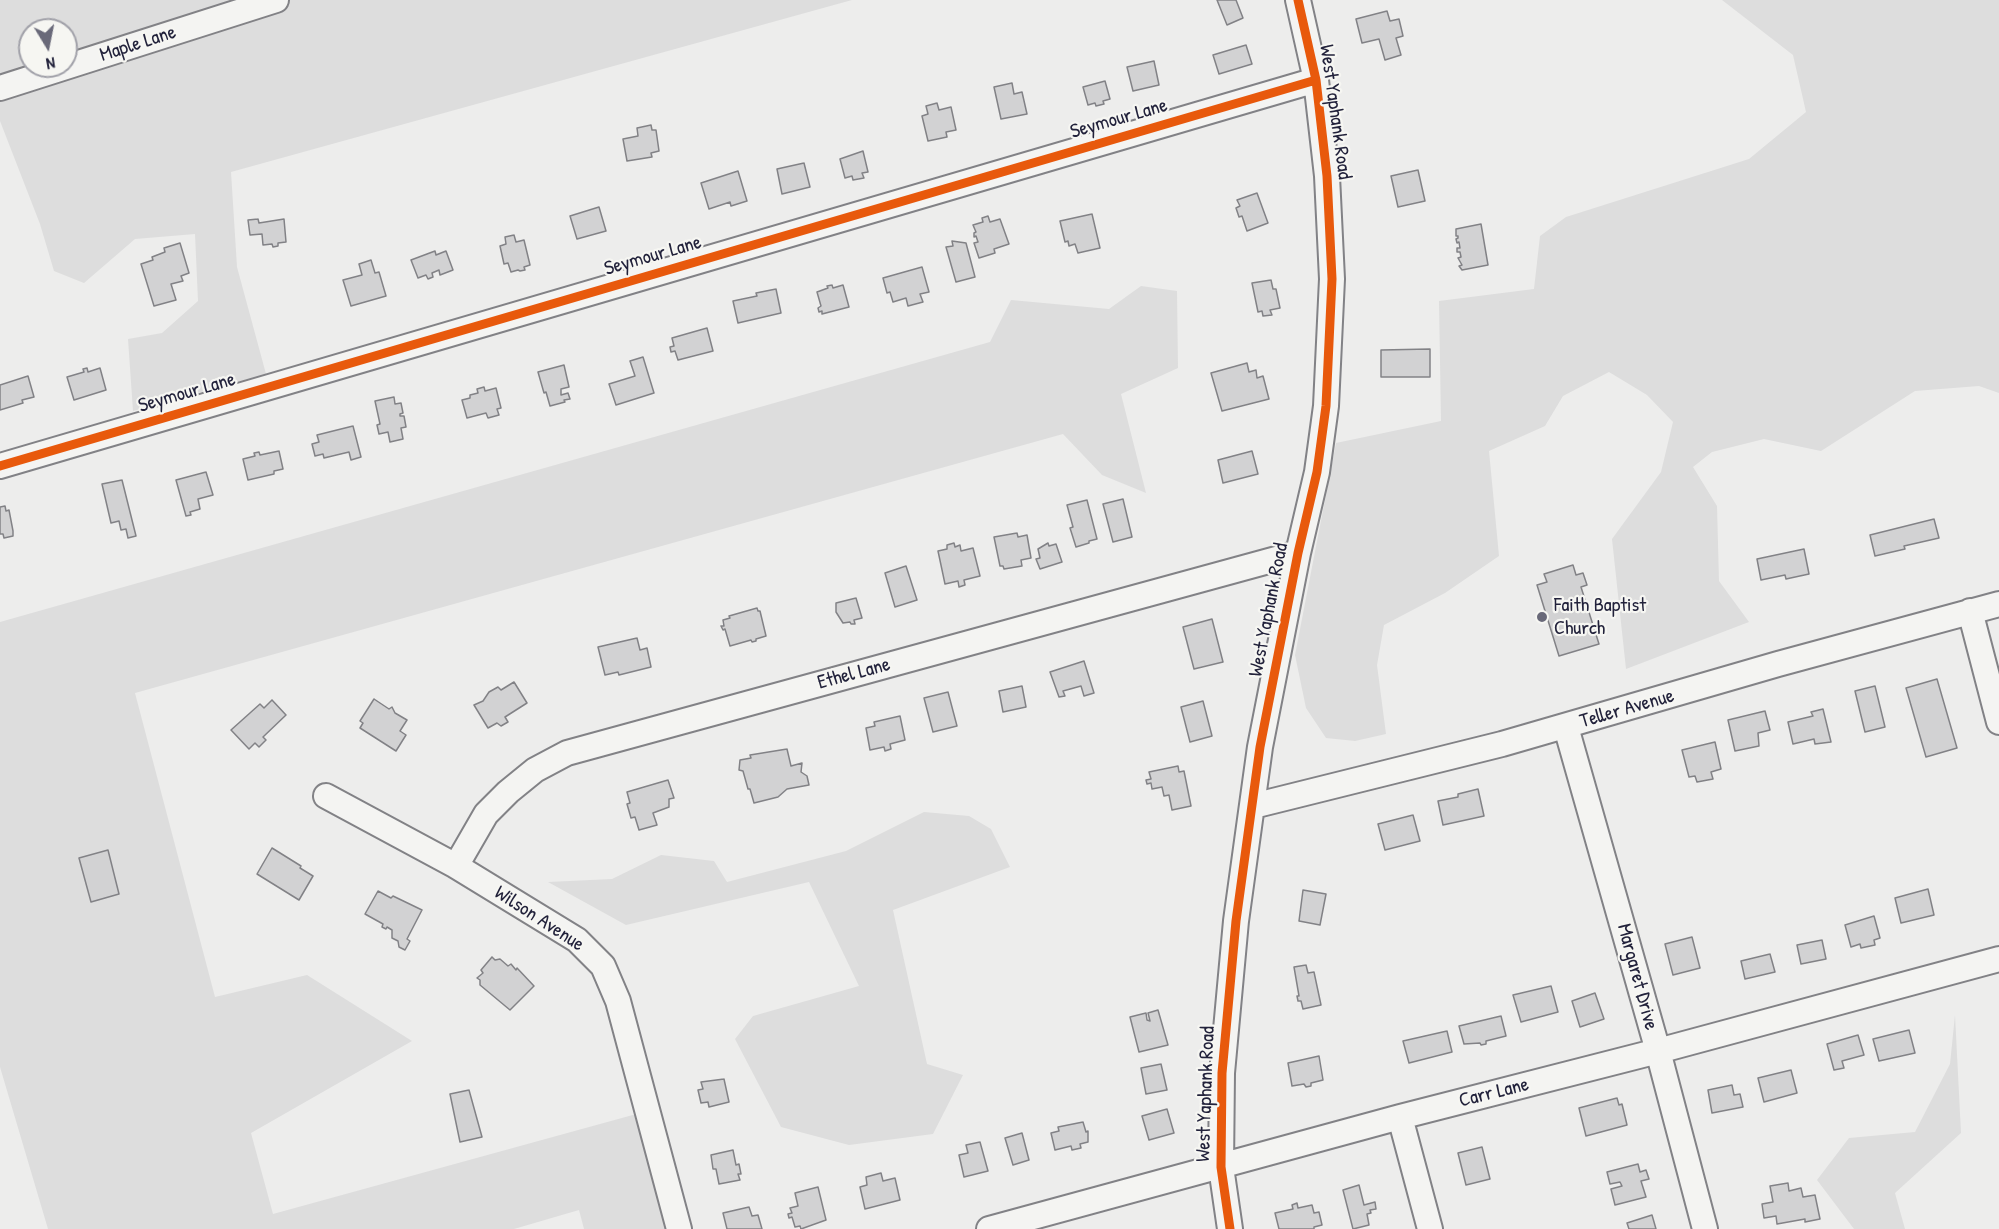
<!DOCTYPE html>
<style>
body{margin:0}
#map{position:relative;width:1999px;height:1229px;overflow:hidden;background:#ededec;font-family:"Patrick Hand",sans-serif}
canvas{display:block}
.north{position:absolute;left:18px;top:18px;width:60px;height:60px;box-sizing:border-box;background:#f6f6f2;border:2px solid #a1a1a9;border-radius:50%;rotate:170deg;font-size:16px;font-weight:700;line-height:24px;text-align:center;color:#22223b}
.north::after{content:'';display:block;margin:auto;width:21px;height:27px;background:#696979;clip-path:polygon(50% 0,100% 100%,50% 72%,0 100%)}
</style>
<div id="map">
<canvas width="1999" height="1229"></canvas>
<div class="north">N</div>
</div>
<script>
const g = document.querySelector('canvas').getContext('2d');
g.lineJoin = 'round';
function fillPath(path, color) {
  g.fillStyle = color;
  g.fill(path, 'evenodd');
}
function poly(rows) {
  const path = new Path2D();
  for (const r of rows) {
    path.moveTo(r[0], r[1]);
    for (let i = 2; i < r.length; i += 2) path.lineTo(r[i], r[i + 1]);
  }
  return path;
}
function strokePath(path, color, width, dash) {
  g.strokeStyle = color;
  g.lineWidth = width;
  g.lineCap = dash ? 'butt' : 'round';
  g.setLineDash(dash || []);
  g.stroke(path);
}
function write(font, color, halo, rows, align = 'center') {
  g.font = font + ' "Patrick Hand",sans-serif';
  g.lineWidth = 4.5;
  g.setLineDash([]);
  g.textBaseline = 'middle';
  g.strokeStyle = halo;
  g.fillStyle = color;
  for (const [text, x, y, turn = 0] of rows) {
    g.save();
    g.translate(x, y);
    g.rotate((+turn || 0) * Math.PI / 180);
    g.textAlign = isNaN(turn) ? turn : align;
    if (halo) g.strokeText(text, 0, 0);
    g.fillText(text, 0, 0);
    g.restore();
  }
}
fillPath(poly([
 [0,0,852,0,231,172,237,267,266,374,133,411,128,339,162,333,198,301,195,234,135,239,84,283,54,271,40,224,0,121],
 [30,30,66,30,66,66,30,66],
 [1722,0,1999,0,1999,393,1979,386,1915,391,1821,451,1764,439,1712,452,1693,467,1717,506,1719,581,1749,622,1626,669,1612,539,1661,472,1673,422,1647,395,1609,372,1563,396,1545,426,1489,451,1499,556,1445,593,1384,625,1377,665,1386,734,1355,741,1326,738,1306,708,1295,655,1336,443,1441,421,1439,301,1534,289,1540,236,1566,217,1749,159,1806,112,1793,55],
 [1141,286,1177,291,1178,368,1121,394,1146,493,1102,475,1063,434,135,693,215,997,307,975,412,1041,251,1133,273,1214,640,1113,670,1229,584,1229,579,1210,514,1229,48,1229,0,1067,0,622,990,342,1011,300,1109,309],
 [924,812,969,816,991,829,1010,867,893,910,927,1064,963,1075,933,1134,849,1145,781,1127,735,1039,753,1016,859,986,809,882,626,925,548,882,612,879,661,855,714,861,727,882,846,851],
 [1955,1015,1961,1133,1895,1193,1905,1229,1854,1229,1817,1180,1849,1138,1915,1132,1950,1064]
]), '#ddd');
const building = poly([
 [1217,0,1236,0,1243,18,1227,25,1217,0],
 [1387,11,1390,21,1399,19,1403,36,1396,38,1401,55,1385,60,1379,39,1362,43,1356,19,1387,11],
 [1246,45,1252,64,1219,74,1213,55,1246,45],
 [1154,61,1159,85,1133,91,1127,67,1154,61],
 [1105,81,1110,99,1103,101,1104,104,1096,106,1095,103,1088,105,1083,87,1105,81],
 [1012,83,1014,94,1022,92,1027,114,1001,119,994,87,1012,83],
 [937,103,939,110,951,107,956,130,946,132,947,137,928,141,922,116,928,114,926,106,937,103],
 [651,125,652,130,656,130,659,151,651,153,652,157,627,161,623,139,638,136,637,128,651,125],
 [863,151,868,172,862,173,864,178,853,180,852,176,845,178,840,159,863,151],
 [804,163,810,187,782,194,777,169,804,163],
 [1418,170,1425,201,1398,207,1391,176,1418,170],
 [738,171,747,201,731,206,730,202,709,209,701,183,738,171],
 [1257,193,1268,223,1247,231,1242,216,1239,217,1236,208,1240,206,1237,200,1257,193],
 [599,207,606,231,577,239,570,216,599,207],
 [1092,214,1100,248,1078,253,1075,244,1069,246,1068,241,1065,242,1060,221,1092,214],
 [988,216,990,222,1000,219,1009,244,994,249,995,253,979,258,974,243,978,242,976,236,974,237,974,233,976,232,973,225,983,222,982,218,988,216],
 [258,219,259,223,284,219,286,242,278,243,278,246,273,247,272,244,263,245,262,234,250,235,248,220,258,219],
 [1481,224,1488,265,1462,270,1459,266,1462,265,1458,258,1461,257,1460,252,1457,252,1457,248,1460,248,1459,242,1457,243,1456,239,1458,238,1458,236,1456,236,1456,229,1481,224],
 [514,235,516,242,524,240,530,265,524,267,525,270,520,271,518,270,511,272,508,263,504,264,500,246,506,244,505,237,514,235],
 [952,241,966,243,975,277,956,282,946,247,953,246,952,241],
 [180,243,189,273,181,276,183,281,171,284,176,300,154,306,141,264,153,260,152,257,165,252,164,248,180,243],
 [435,251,436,255,446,251,453,270,440,275,439,270,432,273,433,277,428,279,426,275,418,278,411,260,435,251],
 [371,260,375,273,379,272,386,296,351,306,343,280,362,275,359,264,371,260],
 [922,267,929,292,920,294,923,302,908,306,906,298,893,302,890,292,887,293,883,278,922,267],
 [1271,280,1273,289,1276,289,1280,308,1270,310,1272,315,1263,316,1262,311,1258,312,1252,283,1271,280],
 [832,285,833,288,843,285,849,307,822,314,822,311,819,312,818,308,821,306,817,292,828,288,827,286,832,285],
 [776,289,781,313,738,323,733,301,757,296,756,293,776,289],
 [707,328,713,351,678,360,675,351,671,352,670,347,674,346,672,338,707,328],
 [1430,349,1430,377,1381,377,1381,350,1430,349],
 [643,357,654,393,616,405,609,384,635,376,630,361,643,357],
 [1247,363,1249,372,1256,370,1257,378,1263,376,1269,399,1222,411,1211,373,1247,363],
 [564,365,569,387,561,389,561,395,568,393,570,399,564,400,565,402,550,406,546,392,544,393,538,372,564,365],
 [87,368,88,372,100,368,106,390,74,400,67,377,84,372,83,369,87,368],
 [28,376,34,397,22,400,23,403,0,410,0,385,28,376],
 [484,387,485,391,496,388,501,408,497,409,499,415,488,418,486,413,467,418,462,400,470,398,470,395,478,393,477,389,484,387],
 [394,397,395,404,401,403,403,413,400,414,400,416,404,416,406,427,401,428,403,439,390,442,388,432,379,434,377,425,380,424,375,401,394,397],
 [353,426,361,457,351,460,349,452,324,458,323,454,315,456,312,444,319,442,317,435,353,426],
 [279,451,283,469,274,471,274,474,248,480,243,459,255,456,254,453,259,452,260,455,279,451],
 [1252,451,1258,474,1223,483,1218,460,1252,451],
 [206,472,213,495,198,499,200,509,190,512,191,515,186,516,176,480,206,472],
 [122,480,136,536,128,538,126,529,121,530,119,521,111,523,102,484,122,480],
 [1123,499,1132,537,1113,542,1103,504,1123,499],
 [1087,500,1097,539,1089,541,1089,543,1076,547,1070,528,1073,527,1067,505,1087,500],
 [5,506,6,511,9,510,13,531,13,536,4,538,3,534,0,534,0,507,5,506],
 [1934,519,1939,538,1904,546,1905,549,1875,556,1870,535,1934,519],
 [1017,533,1018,537,1027,535,1031,558,1021,560,1022,566,1004,569,1003,566,1000,566,994,537,1017,533],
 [954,543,955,547,960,545,961,551,973,548,980,576,964,580,965,585,959,587,958,581,945,584,938,551,947,549,947,545,954,543],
 [1048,543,1049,546,1056,544,1062,562,1040,569,1036,559,1040,558,1038,549,1048,543],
 [1804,549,1809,574,1786,579,1785,575,1761,580,1757,559,1804,549],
 [1573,565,1576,575,1583,573,1587,585,1581,587,1599,644,1559,656,1537,585,1547,582,1544,574,1573,565],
 [906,566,917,600,895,607,885,573,906,566],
 [856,598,862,618,854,620,855,624,851,624,850,622,843,623,836,612,836,603,856,598],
 [757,608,758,611,760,611,766,636,756,639,756,641,752,642,751,640,730,646,725,629,723,630,721,626,724,626,723,620,730,618,729,616,757,608],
 [1212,619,1223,662,1194,669,1183,627,1212,619],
 [637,638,640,650,647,648,651,667,619,675,618,672,605,675,598,647,637,638],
 [1084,661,1094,693,1084,696,1081,686,1063,691,1065,696,1059,697,1050,672,1084,661],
 [1937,679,1957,748,1926,757,1906,688,1937,679],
 [514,682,527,703,505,717,508,722,501,726,497,723,488,728,474,705,483,701,489,692,498,687,501,690,514,682],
 [1022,686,1026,707,1003,712,999,691,1022,686],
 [1875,686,1885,727,1865,732,1855,691,1875,686],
 [948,692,957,726,933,732,924,698,948,692],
 [374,699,389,709,392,707,395,713,407,720,400,731,406,735,396,751,360,728,363,723,360,721,374,699],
 [272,700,286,715,263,737,266,740,259,747,255,743,249,749,231,730,260,704,264,708,272,700],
 [1203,701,1212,736,1190,742,1181,707,1203,701],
 [1823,709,1831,742,1815,744,1814,739,1793,744,1788,722,1813,716,1811,712,1823,709],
 [1765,711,1770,730,1758,733,1759,746,1735,751,1728,720,1765,711],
 [900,716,905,740,890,744,891,749,885,751,884,747,870,750,866,728,875,726,874,722,900,716],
 [1715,742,1721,769,1711,772,1713,779,1697,782,1695,776,1689,777,1682,750,1715,742],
 [787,749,791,766,802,763,801,772,807,776,809,785,787,789,778,797,754,803,750,789,748,789,743,771,739,770,740,760,751,758,750,755,787,749],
 [1178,766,1179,772,1184,771,1191,806,1172,810,1169,795,1164,796,1162,787,1152,789,1151,783,1147,784,1146,780,1151,779,1149,772,1178,766],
 [668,780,674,798,669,799,669,807,653,813,657,825,639,830,635,817,631,818,627,804,630,803,627,792,668,780],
 [1478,789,1484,816,1443,825,1438,801,1458,797,1458,794,1478,789],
 [1413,815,1420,841,1385,850,1378,824,1413,815],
 [272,848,301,866,300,868,313,876,299,900,257,874,272,848],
 [108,850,119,894,91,902,79,858,108,850],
 [1928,889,1934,915,1901,923,1895,898,1928,889],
 [1303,890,1326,894,1320,925,1299,921,1303,890],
 [378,891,391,898,393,896,422,910,407,939,410,941,405,950,399,947,398,941,392,938,392,930,387,927,386,929,382,927,383,924,365,914,378,891],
 [1874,916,1880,938,1874,940,1875,945,1861,948,1860,944,1851,947,1845,925,1874,916],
 [1692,937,1700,968,1673,975,1665,944,1692,937],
 [1822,940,1826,959,1801,964,1797,945,1822,940],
 [1770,954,1775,972,1745,979,1741,961,1770,954],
 [492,957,495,960,500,959,508,966,511,964,516,970,517,968,534,986,510,1010,480,985,480,980,477,978,483,973,481,970,492,957],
 [1306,965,1308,973,1314,972,1321,1005,1303,1009,1301,1001,1298,1001,1297,996,1299,996,1294,967,1306,965],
 [1551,986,1558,1012,1521,1022,1513,995,1551,986],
 [1595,993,1604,1019,1580,1027,1572,1001,1595,993],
 [1158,1010,1168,1045,1139,1052,1130,1017,1146,1013,1147,1020,1150,1021,1148,1013,1158,1010],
 [1501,1016,1506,1036,1486,1041,1486,1044,1481,1045,1480,1043,1464,1044,1459,1026,1501,1016],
 [1909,1030,1915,1053,1879,1061,1873,1039,1909,1030],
 [1447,1031,1452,1052,1409,1063,1403,1041,1447,1031],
 [1858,1035,1864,1055,1842,1061,1844,1068,1834,1070,1827,1044,1858,1035],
 [1319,1056,1323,1080,1311,1083,1311,1086,1306,1087,1304,1084,1292,1086,1288,1063,1319,1056],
 [1161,1064,1167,1090,1146,1094,1141,1068,1161,1064],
 [1791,1070,1797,1093,1764,1102,1758,1078,1791,1070],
 [724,1079,729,1102,709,1107,708,1102,701,1103,698,1090,703,1089,701,1082,724,1079],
 [1732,1085,1734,1095,1740,1094,1743,1107,1712,1113,1708,1090,1732,1085],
 [469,1090,482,1137,460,1142,450,1094,469,1090],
 [1617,1098,1619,1105,1622,1104,1627,1125,1586,1136,1579,1108,1617,1098],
 [1167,1109,1174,1133,1149,1140,1142,1116,1167,1109],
 [1083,1122,1086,1132,1088,1131,1088,1142,1080,1144,1081,1148,1072,1150,1071,1146,1055,1150,1051,1133,1059,1131,1058,1127,1083,1122],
 [1022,1133,1029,1160,1013,1165,1005,1138,1022,1133],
 [980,1142,988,1171,964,1177,959,1155,968,1153,966,1145,980,1142],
 [1482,1147,1490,1179,1466,1185,1458,1153,1482,1147],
 [733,1150,736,1165,739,1164,741,1174,738,1174,740,1180,719,1184,716,1169,713,1169,711,1155,733,1150],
 [1638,1164,1640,1172,1646,1170,1649,1179,1641,1181,1646,1197,1615,1205,1611,1189,1622,1186,1620,1182,1610,1184,1607,1172,1638,1164],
 [881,1173,883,1181,895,1178,900,1200,865,1209,860,1187,867,1185,866,1177,881,1173],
 [1788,1183,1789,1191,1801,1188,1803,1197,1815,1195,1820,1219,1805,1222,1805,1219,1777,1224,1776,1216,1764,1218,1762,1204,1773,1202,1770,1186,1788,1183],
 [1359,1185,1364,1205,1375,1202,1376,1209,1370,1210,1371,1213,1367,1214,1369,1225,1353,1229,1343,1190,1359,1185],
 [818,1187,826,1220,801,1229,800,1226,795,1227,792,1217,789,1218,788,1214,792,1213,790,1208,798,1206,795,1193,818,1187],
 [1297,1203,1298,1208,1312,1205,1314,1213,1319,1212,1322,1225,1314,1227,1314,1229,1279,1229,1275,1213,1293,1209,1292,1205,1297,1203],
 [749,1207,752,1216,758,1215,762,1229,727,1229,723,1213,749,1207],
 [1652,1215,1656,1229,1629,1229,1627,1223,1652,1215]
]);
fillPath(building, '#d2d2d3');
strokePath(building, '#828286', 1.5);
const minor = poly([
 [0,88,276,0],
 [0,466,1316,80],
 [1970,611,1999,722],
 [1566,727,1658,1051,1705,1229],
 [326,796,456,866,577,940,603,966,618,1001,679,1229],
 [1253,806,1502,744,1778,664,1999,604],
 [456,866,486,814,508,792,535,770,567,753,1298,553],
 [1400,1117,1430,1229],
 [989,1229,1400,1117,1658,1051,1999,959],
 [1230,1229,1221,1167,1222,1073,1236,921,1260,747,1298,553,1317,472,1326,406,1332,279,1327,176,1316,80,1298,0]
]);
strokePath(minor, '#828286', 28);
strokePath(minor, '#f4f4f2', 24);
strokePath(poly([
 [0,466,1316,80],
 [1230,1229,1221,1167,1222,1073,1236,921,1260,747,1298,553,1317,472,1326,406,1332,279,1327,176,1316,80,1298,0]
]), '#e8590c', 9);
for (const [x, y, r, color] of [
 [1542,617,6,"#696979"]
]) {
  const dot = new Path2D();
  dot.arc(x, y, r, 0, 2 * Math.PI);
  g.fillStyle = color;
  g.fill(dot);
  strokePath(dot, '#f6f6f2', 2);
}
write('20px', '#22223b', '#f6f6f2', [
 ["Maple Lane",138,44,-18],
 ["West Yaphank Road",1335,112,82],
 ["Seymour Lane",1119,119,-16],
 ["Seymour Lane",653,256,-16],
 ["Seymour Lane",187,393,-16],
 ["West Yaphank Road",1269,610,-79],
 ["Ethel Lane",854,674,-15],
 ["Teller Avenue",1627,709,-16],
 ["Wilson Avenue",539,919,33],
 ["Margaret Drive",1637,977,75],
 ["Carr Lane",1494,1093,-14],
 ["West Yaphank Road",1206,1094,-88]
]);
write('20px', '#22223b', '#f6f6f2', [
 ["Faith Baptist",1554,606],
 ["Church",1554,629]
], 'left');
</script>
